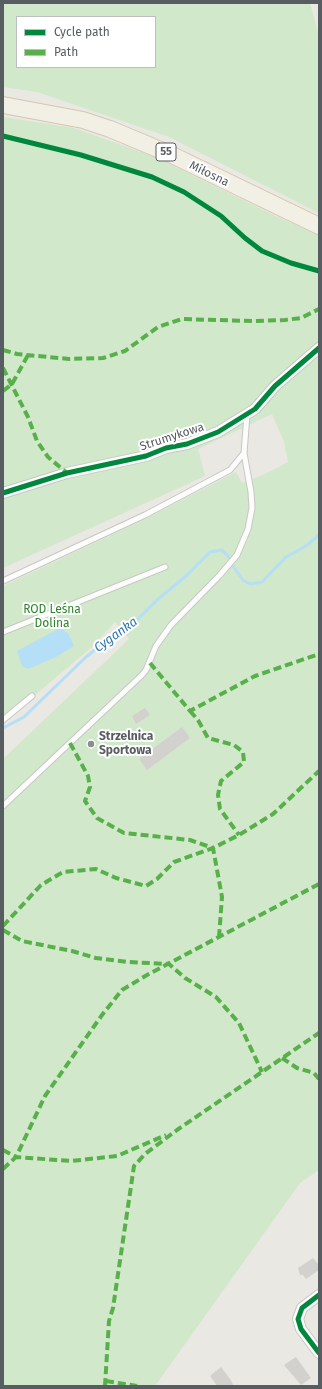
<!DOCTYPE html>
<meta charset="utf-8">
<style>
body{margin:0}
#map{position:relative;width:322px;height:1389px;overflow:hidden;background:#eae8e2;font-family:"Fira Sans",sans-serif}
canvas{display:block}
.frame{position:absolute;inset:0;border:4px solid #585d62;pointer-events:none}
.legend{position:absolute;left:16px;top:16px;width:140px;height:52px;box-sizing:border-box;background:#fff;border:1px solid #bcbec0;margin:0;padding:5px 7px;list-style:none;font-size:12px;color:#585d62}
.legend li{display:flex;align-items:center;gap:8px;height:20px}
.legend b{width:20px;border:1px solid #bcbec0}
</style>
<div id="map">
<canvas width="322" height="1389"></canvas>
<div class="frame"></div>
<ul class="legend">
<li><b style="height:5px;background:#00873e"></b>Cycle path</li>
<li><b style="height:5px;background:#58b04a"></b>Path</li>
</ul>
</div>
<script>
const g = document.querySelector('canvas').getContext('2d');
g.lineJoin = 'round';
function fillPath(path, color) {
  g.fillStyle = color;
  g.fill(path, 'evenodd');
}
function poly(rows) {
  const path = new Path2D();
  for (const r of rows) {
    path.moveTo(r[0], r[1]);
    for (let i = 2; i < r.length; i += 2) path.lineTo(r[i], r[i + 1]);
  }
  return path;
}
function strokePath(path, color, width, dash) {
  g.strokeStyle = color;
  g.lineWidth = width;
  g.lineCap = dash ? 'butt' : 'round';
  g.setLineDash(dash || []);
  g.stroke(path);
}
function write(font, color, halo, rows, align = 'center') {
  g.font = font + ' "Fira Sans",sans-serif';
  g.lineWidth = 4;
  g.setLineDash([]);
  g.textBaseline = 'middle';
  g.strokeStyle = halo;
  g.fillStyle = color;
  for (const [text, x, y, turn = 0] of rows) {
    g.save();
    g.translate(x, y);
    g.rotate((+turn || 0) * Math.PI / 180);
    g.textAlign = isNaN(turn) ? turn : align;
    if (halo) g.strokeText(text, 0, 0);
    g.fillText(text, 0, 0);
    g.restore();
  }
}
fillPath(poly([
 [3,3,310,3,319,36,319,213,169,137,37,92,3,87],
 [17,17,155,17,155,67,17,67],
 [3,117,74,128,155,157,278,217,319,235,319,1170,300,1183,155,1386,3,1386,3,759,129,639,115,622,92,647,3,722,3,586,141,521,236,472,242,483,263,475,288,462,284,442,272,414,198,449,205,476,3,568]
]), '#d1e8cb');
fillPath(poly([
 [60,628,68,633,74,646,56,657,28,669,22,666,17,651]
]), '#b5dff6');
strokePath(poly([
 [233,566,243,580,250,584,262,582,286,557,306,546,319,535],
 [3,728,24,717,86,657,107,640,134,623,157,600,186,576,210,552,222,550,229,557]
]), '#b5dff6', 3);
fillPath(poly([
 [145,708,150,715,136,724,132,716],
 [182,727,190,738,147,770,139,759],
 [313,1258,319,1265,319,1270,306,1279,303,1275,300,1275,298,1268],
 [296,1357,311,1378,301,1385,284,1365],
 [221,1367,230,1379,234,1386,217,1386,210,1376]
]), '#d2d1cd');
const service = poly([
 [3,581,145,515,230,470,244,453],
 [3,632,165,567],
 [3,720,32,696],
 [3,806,142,675,146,670,156,646,171,625,219,576,237,555,248,529,252,508,251,492,244,453,247,415]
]);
const minor = poly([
 [3,493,67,473,146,456,166,448,187,444,218,432,255,409,275,386,319,348],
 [319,1295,302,1308,298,1319,301,1329,319,1353]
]);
const primary = poly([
 [3,105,83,120,110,129,170,154,319,226]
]);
strokePath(service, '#c7c7c7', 7);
strokePath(minor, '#c7c7c7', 12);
strokePath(primary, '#d5c7ae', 18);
strokePath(service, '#fcfcfb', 5);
strokePath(minor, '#fcfcfb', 10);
strokePath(primary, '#f2efe5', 16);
strokePath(poly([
 [3,350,17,354,69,359,103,358,125,351,158,327,182,319,252,321,285,320,301,318,319,309],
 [3,368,28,417,37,441,48,457,67,473],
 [3,391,12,384,28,355],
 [150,663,190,711,255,676,319,654],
 [190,711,198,720,208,738,234,745,243,752,244,762,221,781,218,795,220,809,239,835],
 [70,743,88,776,90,787,85,801,97,818,124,833,190,840,213,848,222,897,219,937],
 [3,926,41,885,63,872,96,869,116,878,146,886,157,879,174,862,213,848,239,835,273,814,319,771],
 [3,930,22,941,72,951,96,958,128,962,169,964,185,978,216,997,239,1023,262,1072],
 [282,1058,297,1068,314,1073,319,1079],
 [3,1150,16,1157,71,1161,117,1156,166,1135],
 [3,1169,16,1157,45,1096,102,1015,122,990,147,975,319,884],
 [106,1381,137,1386],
 [105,1386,109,1321,113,1308,134,1166,145,1154,177,1130,319,1033]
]), '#58b04a', 4, [8, 4]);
strokePath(poly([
 [3,136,81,155,152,177,184,192,221,216,245,238,262,251,291,263,319,271],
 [3,493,67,473,146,456,166,448,187,444,218,432,255,409,275,386,319,348],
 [319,1295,302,1308,298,1319,301,1329,319,1353]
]), '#00873e', 5);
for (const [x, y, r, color] of [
 [91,744,4,"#8b8e8f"]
]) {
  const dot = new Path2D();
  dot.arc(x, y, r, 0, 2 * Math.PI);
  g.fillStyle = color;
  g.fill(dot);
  strokePath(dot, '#fff', 1.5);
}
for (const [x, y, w] of [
 [166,152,20]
]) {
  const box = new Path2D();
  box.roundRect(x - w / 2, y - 9, w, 18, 3);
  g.fillStyle = '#fff';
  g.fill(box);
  strokePath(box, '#585d62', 1);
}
write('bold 11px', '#585d62', null, [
 ["55",166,152]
]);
write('12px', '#585d62', '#fff', [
 ["Miłosna",209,174,26],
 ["Strumykowa",172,437,-18]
]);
write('12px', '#2e852d', '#fff', [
 ["ROD Leśna",52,610],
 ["Dolina",52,624]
]);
write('bold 12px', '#585d62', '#fff', [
 ["Strzelnica",99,737],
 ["Sportowa",99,751]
], 'left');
write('italic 13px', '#3177b0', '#fff', [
 ["Cyganka",116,635,-36]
]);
</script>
